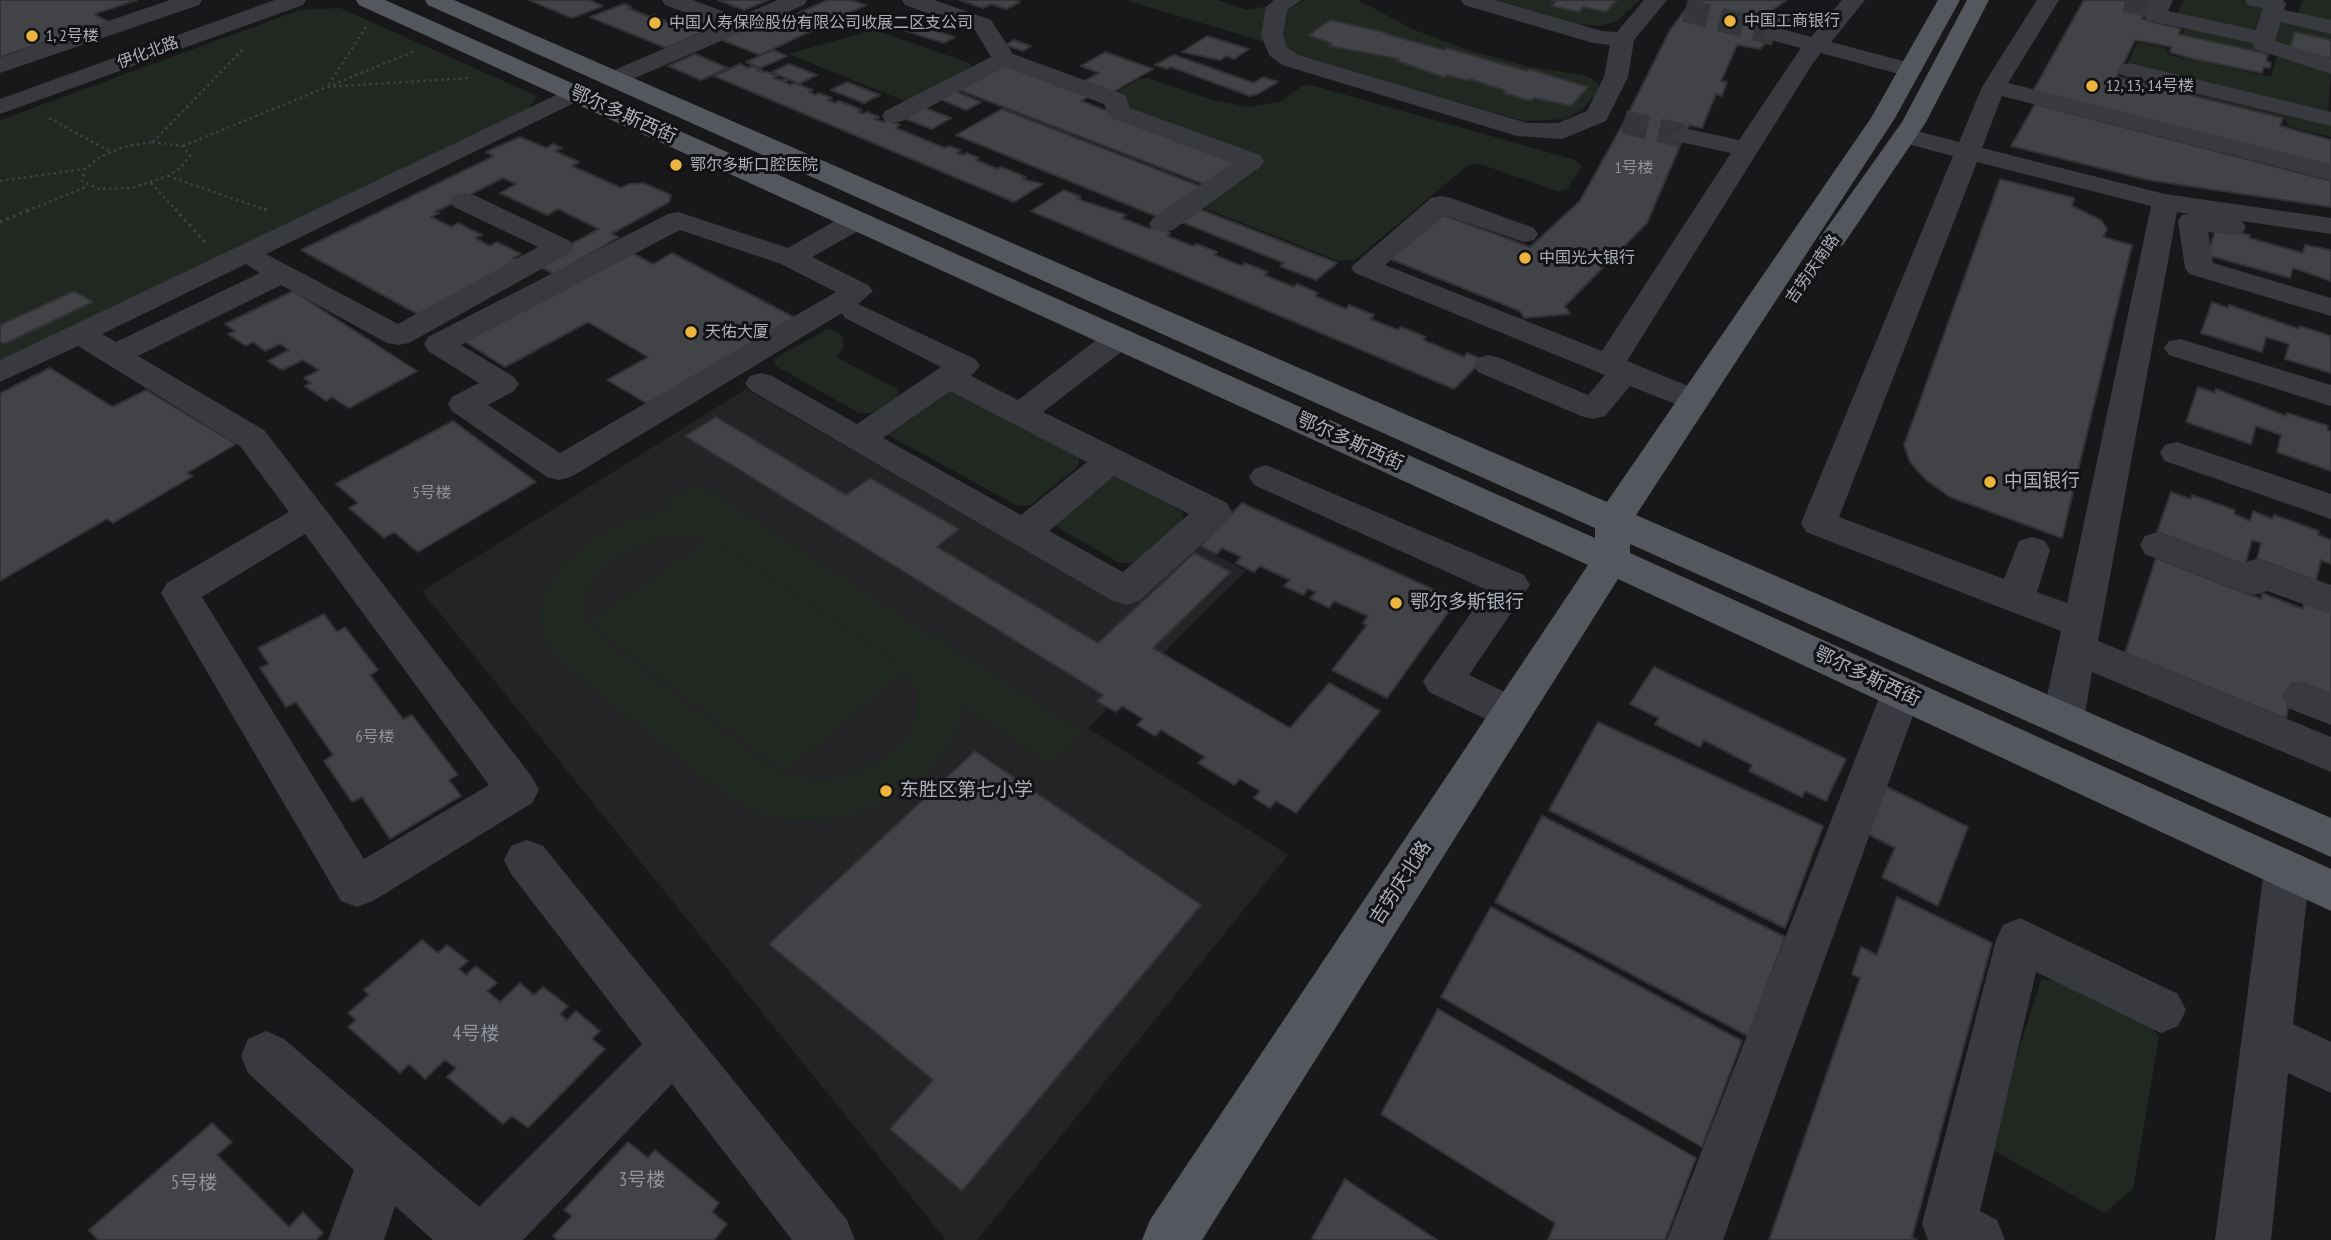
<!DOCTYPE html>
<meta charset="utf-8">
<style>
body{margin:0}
canvas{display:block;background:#18181a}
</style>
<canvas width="2331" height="1240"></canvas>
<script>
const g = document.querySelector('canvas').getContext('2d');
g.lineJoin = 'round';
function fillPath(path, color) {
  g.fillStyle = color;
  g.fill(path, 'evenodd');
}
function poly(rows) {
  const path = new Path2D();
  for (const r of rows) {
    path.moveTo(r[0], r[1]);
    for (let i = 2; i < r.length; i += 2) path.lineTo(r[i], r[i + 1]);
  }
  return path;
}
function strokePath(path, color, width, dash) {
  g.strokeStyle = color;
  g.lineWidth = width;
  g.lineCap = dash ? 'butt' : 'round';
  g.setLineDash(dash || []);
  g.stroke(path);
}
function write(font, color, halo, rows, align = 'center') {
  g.font = font + ' "PT Sans Narrow","Noto Sans SC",sans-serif';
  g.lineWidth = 6;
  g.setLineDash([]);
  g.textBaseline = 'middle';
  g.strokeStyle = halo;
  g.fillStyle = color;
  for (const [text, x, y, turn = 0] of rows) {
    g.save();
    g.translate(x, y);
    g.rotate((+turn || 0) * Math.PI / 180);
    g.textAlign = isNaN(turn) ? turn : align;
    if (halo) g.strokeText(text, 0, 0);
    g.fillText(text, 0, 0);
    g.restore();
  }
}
fillPath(poly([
 [746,389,1119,603,1188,540,1246,571,1088,728,1288,855,977,1240,946,1240,422,591]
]), '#242427');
fillPath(poly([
 [1125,0,1217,0,1247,10,1268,6,1269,41,1262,41],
 [1305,0,1358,0,1412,29,1465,49,1526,66,1587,76,1597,82,1600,91,1581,110,1566,119,1524,121,1302,58,1294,54,1283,42,1281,28,1286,11],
 [1496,0,1640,0,1617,21,1601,26,1578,24],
 [2184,0,2243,0,2265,9,2258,29,2252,32,2182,16,2178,12],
 [2303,0,2331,0,2331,26,2298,14],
 [340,8,537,96,529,109,0,363,0,120,300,10],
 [2282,20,2331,30,2331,65,2274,44],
 [2186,26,2240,38,2331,71,2328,113,2128,63,2137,43,2143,43,2164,48,2169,55,2271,77,2277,56,2186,35,2183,33],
 [874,30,972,64,970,70,905,101,788,54],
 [2124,74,2331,123,2331,137,2290,127,2284,117,2126,78],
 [1148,78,1212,100,1249,107,1280,102,1302,86,1311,85,1575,160,1582,166,1567,189,1558,191,1477,163,1468,165,1355,260,1339,261,1204,208,1203,203,1260,163,1128,111,1117,92,1140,79],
 [828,329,836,331,844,339,843,349,836,357,897,389,898,396,875,413,859,413,776,366,774,359],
 [950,391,1079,456,1079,465,1031,505,1018,506,888,435,888,428,938,392],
 [1117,477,1183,512,1182,522,1137,563,1120,563,1057,527,1056,519,1106,478],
 [696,483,1083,733,1051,764,962,705,962,712,949,746,923,778,885,803,842,817,796,821,755,812,722,792,561,662,544,640,540,614,548,587,566,561,594,538,628,521,671,510,663,504],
 [687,536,710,539,589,623,784,772,906,670,917,692,917,714,908,735,890,754,867,769,840,778,812,780,786,775,765,764,600,637,588,623,585,606,588,588,600,571,618,556,639,545,663,538],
 [715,542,727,547,894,659,904,669],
 [2065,979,2146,1019,2159,1037,2133,1189,2104,1213,1988,1147,2041,980]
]), '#202821');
const building = poly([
 [0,0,137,0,94,14,109,22,0,57,0,0],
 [529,0,589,0,603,6,572,18,529,0],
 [718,0,768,0,744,10,718,0],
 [827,0,851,0,866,5,760,55,719,39,747,26,760,31,827,0],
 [959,0,1015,0,1020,2,1006,9,992,4,983,8,959,0],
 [1550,0,1617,0,1606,12,1584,7,1579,12,1552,6,1556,1,1550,0],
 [1698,0,1787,0,1771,11,1792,17,1760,49,1737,45,1721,81,1727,82,1722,96,1716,94,1702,128,1689,125,1647,223,1565,306,1570,314,1524,318,1520,311,1390,259,1444,215,1530,247,1580,201,1624,122,1670,30,1685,10,1698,0],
 [2084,0,2151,0,2142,19,2181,29,2178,34,2268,54,2266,61,2271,63,2270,68,2264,67,2262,73,2193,59,2170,52,2172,47,2135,40,2117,77,2283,118,2280,126,2331,140,2331,167,2033,91,2084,0],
 [624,4,631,7,628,8,650,17,654,15,676,27,702,16,722,24,666,48,590,17,624,4],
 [1330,20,1388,33,1386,34,1444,50,1446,48,1527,71,1529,69,1588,87,1571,106,1534,98,1531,101,1504,93,1506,91,1470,79,1468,81,1447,75,1444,77,1397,61,1399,59,1329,46,1332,44,1309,35,1330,20],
 [914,24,955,37,944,43,903,30,914,24],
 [2295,32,2331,40,2331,59,2290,48,2295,32],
 [1207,36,1249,49,1234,59,1226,56,1220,60,1182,52,1207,36],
 [1014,40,1031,46,1023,51,1006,45,1014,40],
 [773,50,787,56,760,68,746,62,773,50],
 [1105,52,1153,69,1108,95,1079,84,1099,73,1081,66,1105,52],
 [695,54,728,68,701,80,668,66,695,54],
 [1174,55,1254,83,1263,77,1278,82,1258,94,1250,96,1171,67,1167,69,1155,65,1174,55],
 [1007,63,1093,94,1081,101,1241,160,1206,185,957,89,1007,63],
 [740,64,748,68,752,66,762,70,757,71,767,72,777,76,773,78,779,80,788,80,784,82,790,85,794,83,813,90,809,92,815,95,819,93,832,98,828,100,835,103,839,101,862,110,858,112,863,114,867,112,879,117,874,119,883,122,887,120,900,125,896,128,945,148,949,146,961,150,957,153,963,155,967,153,979,158,976,160,997,169,1001,167,1026,177,1022,179,1043,184,1014,202,714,76,740,64],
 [789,64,817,75,799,84,772,72,789,64],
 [847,82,880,95,864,103,831,90,847,82],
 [955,91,981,102,966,110,940,99,955,91],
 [2035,104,2331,181,2331,207,2148,180,2011,146,2035,104],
 [923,107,951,118,932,129,903,118,923,107],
 [1002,109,1202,187,1158,217,956,135,1002,109],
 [520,137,546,148,553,144,562,148,555,151,579,162,572,166,621,188,629,184,643,183,671,195,669,202,611,234,619,237,554,274,534,264,599,229,558,209,547,215,500,193,516,184,503,178,435,212,439,213,431,217,451,227,458,223,482,235,475,238,490,246,497,242,521,254,513,258,522,262,421,316,301,250,494,156,486,152,520,137],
 [2000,179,2074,198,2072,206,2101,220,2107,229,2103,237,2132,245,2062,538,1950,497,1926,480,1910,462,1904,445,2000,179],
 [1064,190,1081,197,1077,199,1126,215,1122,218,1150,229,1154,226,1170,233,1167,236,1193,246,1197,244,1217,252,1214,255,1242,266,1245,263,1268,272,1264,275,1294,287,1297,284,1318,293,1315,296,1346,309,1349,305,1374,315,1370,319,1398,330,1401,327,1426,337,1423,340,1464,357,1467,353,1483,360,1454,389,1031,211,1064,190],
 [1197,208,1337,263,1316,280,1280,266,1284,263,1179,221,1197,208],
 [2216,229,2250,235,2249,238,2303,253,2305,245,2331,250,2331,281,2293,268,2290,278,2207,255,2216,229],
 [632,253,653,264,672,253,797,319,653,407,607,380,648,357,588,322,505,367,464,341,632,253],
 [74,291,93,302,4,344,0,341,0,325,74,291],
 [293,291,417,371,349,408,332,397,326,401,305,386,311,383,304,378,319,370,303,360,282,370,268,361,289,350,280,344,265,351,253,342,246,346,228,334,235,331,225,324,293,291],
 [2212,302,2228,308,2229,305,2299,329,2300,326,2331,336,2331,373,2285,359,2289,344,2266,337,2262,352,2201,333,2212,302],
 [50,368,113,407,146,390,236,444,187,473,193,476,113,523,107,519,0,581,0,393,50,368],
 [2198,387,2215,393,2216,389,2286,416,2287,413,2328,426,2327,430,2331,431,2331,471,2277,452,2281,435,2256,426,2251,444,2186,422,2198,387],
 [716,417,846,495,870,478,959,529,937,547,1098,643,1194,553,1231,572,1153,648,1290,728,1329,683,1380,711,1296,813,1276,801,1270,808,1254,798,1260,791,1240,779,1234,785,1198,763,1205,757,1161,730,1155,736,1137,725,1143,719,1122,706,1116,712,1097,701,1103,695,685,436,716,417],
 [453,421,536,482,418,552,394,532,384,538,349,508,358,503,336,484,453,421],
 [2171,492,2191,499,2192,495,2235,510,2234,514,2250,521,2253,511,2272,519,2274,515,2319,531,2318,535,2331,540,2331,564,2321,560,2316,581,2257,559,2261,543,2252,540,2245,565,2157,532,2171,492],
 [1242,503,1457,600,1387,698,1332,670,1367,625,1363,623,1368,616,1334,601,1329,608,1310,598,1316,592,1308,589,1303,595,1284,586,1290,580,1260,566,1254,572,1236,563,1241,557,1222,548,1217,554,1200,546,1242,503],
 [2156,558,2261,599,2262,593,2303,609,2304,603,2331,613,2331,698,2293,683,2286,719,2125,653,2156,558],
 [324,614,337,632,345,627,378,670,370,675,403,719,412,715,458,775,449,780,461,796,390,839,362,797,352,802,324,761,333,755,296,702,286,707,260,668,269,664,258,648,324,614],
 [1654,667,1846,759,1826,801,1805,791,1802,797,1749,771,1752,765,1704,740,1700,747,1655,724,1659,718,1630,704,1654,667],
 [1598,722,1823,826,1785,928,1549,810,1598,722],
 [975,751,1201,905,962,1191,890,1129,933,1080,769,944,975,751],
 [1883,785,1968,827,1938,906,1882,877,1895,848,1862,831,1883,785],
 [1542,816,1785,937,1748,1036,1495,902,1542,816],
 [1897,897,1992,943,1912,1237,1917,1240,1769,1240,1860,978,1852,974,1861,947,1877,955,1897,897],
 [1491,907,1742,1041,1702,1147,1441,997,1491,907],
 [422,940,438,953,447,945,468,961,459,969,466,975,476,966,497,983,487,991,500,1002,520,983,534,995,543,987,568,1006,560,1014,567,1020,576,1011,600,1031,592,1039,605,1049,528,1128,512,1116,503,1124,447,1077,456,1068,445,1060,425,1079,409,1064,400,1073,348,1027,356,1020,348,1013,369,995,364,990,422,940],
 [1438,1009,1696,1158,1665,1240,1548,1240,1555,1223,1381,1114,1438,1009],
 [212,1123,232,1142,217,1155,289,1227,303,1212,323,1233,316,1240,98,1240,89,1230,212,1123],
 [628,1142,648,1158,655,1150,719,1203,712,1212,727,1224,714,1240,558,1240,553,1236,572,1216,564,1210,628,1142],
 [1345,1179,1437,1240,1315,1240,1312,1238,1345,1179]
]);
fillPath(building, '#424347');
strokePath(building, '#323236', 2);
strokePath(poly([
 [2125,0,2149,5],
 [1685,10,1775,34],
 [1624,122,1684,136]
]), '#35363a', 24, [24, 12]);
strokePath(poly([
 [366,27,327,87,471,78],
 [49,118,111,152],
 [152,142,183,146,190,156,179,169,168,176,132,188,99,189,82,181,85,169,100,157,124,147,152,142],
 [153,142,244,48],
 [183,146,415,51],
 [168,176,269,211],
 [0,181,85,169],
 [151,183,177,211],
 [27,211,88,186]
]), '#3f4146', 2.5, [2.5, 3.5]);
strokePath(poly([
 [175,209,205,242],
 [264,209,269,211],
 [0,222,31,209]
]), '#3f4146', 3.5, [2.5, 4.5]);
fillPath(poly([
 [170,0,202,0,199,5,0,73,0,58,170,0],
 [275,0,306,0,303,5,0,114,0,99,275,0],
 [662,0,693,0,738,17,778,0,807,0,804,5,621,84,605,84,601,79,605,74,719,25,665,5,662,0],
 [902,0,934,0,991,20,1013,54,1125,95,1130,108,1260,155,1264,161,1260,167,1173,230,1163,232,1153,230,1149,224,1153,218,1232,163,1109,117,1104,104,1005,67,903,121,894,123,885,121,882,116,885,111,991,57,975,30,905,5,902,0],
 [1274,0,1302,0,1287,10,1283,35,1287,47,1298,55,1527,123,1558,123,1587,111,1604,77,1610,45,1593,43,1464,5,1461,0,1495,0,1602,31,1617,32,1644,0,1667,0,1634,40,1628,77,1606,121,1562,139,1517,136,1282,65,1269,55,1261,35,1266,7,1274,0],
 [1842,0,1865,0,1831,42,1918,65,1922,70,1918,75,1910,77,1821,53,1813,63,1627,361,1705,393,1710,400,1705,407,1694,410,1683,407,1630,386,1605,416,1593,419,1581,416,1478,372,1473,365,1478,358,1489,355,1500,358,1588,395,1605,375,1355,273,1351,267,1431,198,1441,196,1451,198,1534,228,1538,234,1534,240,1524,242,1445,215,1385,265,1602,351,1731,153,1675,141,1671,136,1675,131,1684,128,1739,140,1801,48,1767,39,1764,34,1767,29,1775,27,1811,37,1842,0],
 [2037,0,2059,0,2008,83,2331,164,2331,180,2002,96,1982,148,2165,194,2331,218,2331,234,2242,221,2246,227,2242,233,2232,235,2208,232,2213,263,2331,298,2331,316,2189,274,2185,268,2178,221,2182,215,2189,214,2177,212,2098,641,2331,737,2331,772,2092,672,2084,719,2078,731,2063,735,2048,731,2042,719,2061,631,1806,532,1801,523,1953,156,1896,141,1892,136,1896,131,1905,128,1959,142,1982,87,2037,0],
 [1977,162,2151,206,2067,603,2037,592,2050,550,2045,541,2032,537,2019,541,2004,579,1839,517,1977,162],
 [2151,0,2173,0,2168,11,2256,30,2263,8,2248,5,2245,0,2283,0,2286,4,2284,10,2331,20,2331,34,2281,22,2275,41,2331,59,2331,74,2255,49,2252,43,2147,20,2144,15,2151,0],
 [2129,63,2331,112,2331,126,2121,75,2117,70,2121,65,2129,63],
 [575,86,584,88,587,93,584,98,266,254,398,324,538,247,454,207,450,201,454,195,464,193,474,195,570,241,574,247,570,253,409,343,398,345,387,343,281,285,138,356,264,430,532,777,539,790,532,803,373,901,357,907,341,901,161,593,167,583,289,512,240,446,78,346,0,382,0,360,575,86],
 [246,264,260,273,116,342,102,334,246,264],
 [305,534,489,785,364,859,202,597,305,534],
 [678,212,788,248,847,214,857,212,867,214,871,220,867,226,812,257,868,285,873,291,858,304,975,359,980,366,971,376,1018,400,1108,331,1119,329,1130,331,1134,338,1130,345,1043,412,1227,503,1232,512,1227,521,1139,601,1126,605,1113,601,750,390,745,383,750,376,761,373,772,376,857,424,941,367,845,318,842,313,571,477,559,480,547,477,452,411,448,404,452,397,479,383,428,351,424,344,428,337,668,214,678,212],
 [680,230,781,264,836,292,560,453,488,405,514,391,519,384,514,377,461,345,680,230],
 [950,391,1008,421,1087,462,1021,515,883,438,950,391],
 [1114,476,1189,514,1123,572,1049,531,1114,476],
 [2180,339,2331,385,2331,406,2169,355,2164,348,2169,341,2180,339],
 [2177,442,2331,494,2331,519,2165,461,2160,453,2165,445,2177,442],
 [1266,465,1524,575,1530,585,1469,675,1526,702,1532,713,1526,724,1511,729,1496,724,1429,692,1423,681,1487,590,1254,485,1249,477,1254,469,1266,465],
 [2158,532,2243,563,2256,559,2331,585,2331,614,2267,591,2254,595,2241,591,2145,554,2140,545,2145,536,2158,532],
 [1901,677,1915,682,1921,693,1723,1240,1667,1240,1881,693,1887,682,1901,677],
 [2302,681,2331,692,2331,725,2288,708,2282,697,2288,686,2302,681],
 [527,840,543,846,847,1220,855,1240,792,1240,672,1084,523,1240,433,1240,395,1206,384,1240,328,1240,354,1170,248,1073,241,1056,248,1039,266,1031,284,1039,479,1207,642,1044,511,874,504,860,511,846,527,840],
 [2287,850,2303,856,2310,870,2293,1024,2331,1042,2331,1093,2288,1073,2271,1240,2215,1240,2264,870,2271,856,2287,850],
 [2020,918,2178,994,2186,1010,2178,1026,2161,1033,2036,972,1980,1211,1997,1220,2005,1240,1928,1240,1922,1224,1996,940,2003,925,2020,918]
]), '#393a3f');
fillPath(poly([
 [356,0,385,0,1595,538,1595,528,428,5,425,0,454,0,1607,502,1871,118,1938,0,1960,0,1895,118,1636,515,2331,818,2331,857,1630,544,1630,553,2331,869,2331,911,1618,579,1202,1240,1142,1240,1150,1220,1588,565,359,5,356,0],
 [1967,0,1989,0,1926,122,1843,245,1833,247,1823,245,1819,239,1902,122,1967,0]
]), '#55575e');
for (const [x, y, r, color] of [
 [1730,21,7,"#eab43f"],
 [655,23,7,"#eab43f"],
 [32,36,7,"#eab43f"],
 [2092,86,7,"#eab43f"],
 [676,165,7,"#eab43f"],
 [1525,258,7,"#eab43f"],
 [691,332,7,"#eab43f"],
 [1990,482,7,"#eab43f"],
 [1396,603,7,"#eab43f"],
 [886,791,7,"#eab43f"]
]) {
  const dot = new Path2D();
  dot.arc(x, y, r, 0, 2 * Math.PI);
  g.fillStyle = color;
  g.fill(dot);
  strokePath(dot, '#131315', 2.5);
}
write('16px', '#abafb9', '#131315', [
 ["中国工商银行",1744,21],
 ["中国人寿保险股份有限公司收展二区支公司",669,23],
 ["1, 2号楼",46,36],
 ["12, 13, 14号楼",2106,86],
 ["鄂尔多斯口腔医院",690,165],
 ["中国光大银行",1539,258],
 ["天佑大厦",705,332]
], 'left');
write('16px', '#abafb9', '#131315', [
 ["伊化北路",148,53,-20],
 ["吉劳庆南路",1813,269,-55]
]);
write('16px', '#91949c', null, [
 ["1号楼",1634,168],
 ["5号楼",432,493],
 ["6号楼",375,737]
]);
write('19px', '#abafb9', '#131315', [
 ["鄂尔多斯西街",623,115,24],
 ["鄂尔多斯西街",1350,442,24],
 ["鄂尔多斯西街",1867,677,25],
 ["吉劳庆北路",1401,883,-57]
]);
write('19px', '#abafb9', '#131315', [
 ["中国银行",2004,482],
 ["鄂尔多斯银行",1410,603],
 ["东胜区第七小学",900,791]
], 'left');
write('19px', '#91949c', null, [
 ["4号楼",476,1035],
 ["3号楼",642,1181],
 ["5号楼",194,1184]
]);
</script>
